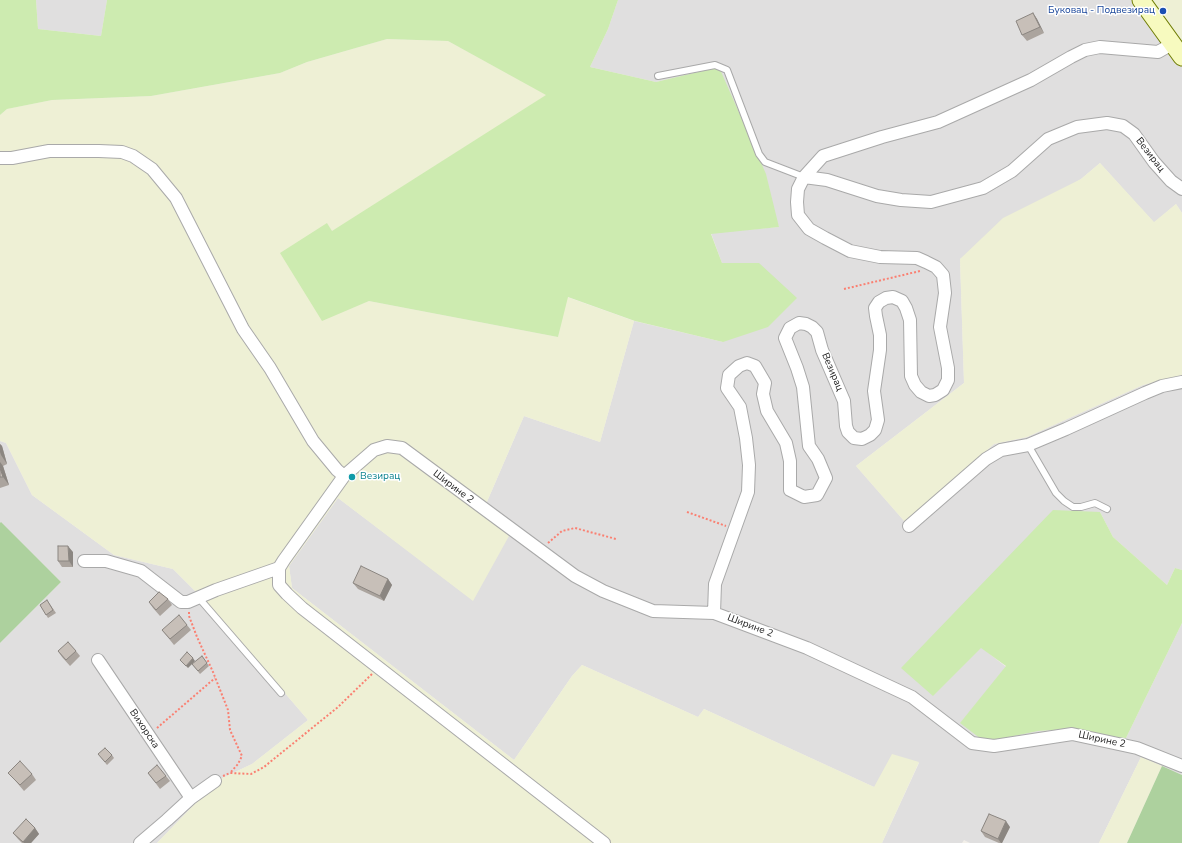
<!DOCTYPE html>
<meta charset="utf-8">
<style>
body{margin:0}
canvas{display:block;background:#f2efe9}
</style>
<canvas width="1182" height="843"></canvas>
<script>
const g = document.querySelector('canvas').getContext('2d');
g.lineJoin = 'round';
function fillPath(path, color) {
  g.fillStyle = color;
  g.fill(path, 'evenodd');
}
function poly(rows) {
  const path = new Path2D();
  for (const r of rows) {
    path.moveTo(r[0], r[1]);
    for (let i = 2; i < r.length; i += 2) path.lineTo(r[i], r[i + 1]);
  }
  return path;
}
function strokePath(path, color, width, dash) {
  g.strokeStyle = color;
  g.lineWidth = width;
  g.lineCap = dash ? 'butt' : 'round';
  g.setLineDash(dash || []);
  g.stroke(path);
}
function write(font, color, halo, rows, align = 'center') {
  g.font = font + ' "Nunito Sans",sans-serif';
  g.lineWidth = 3;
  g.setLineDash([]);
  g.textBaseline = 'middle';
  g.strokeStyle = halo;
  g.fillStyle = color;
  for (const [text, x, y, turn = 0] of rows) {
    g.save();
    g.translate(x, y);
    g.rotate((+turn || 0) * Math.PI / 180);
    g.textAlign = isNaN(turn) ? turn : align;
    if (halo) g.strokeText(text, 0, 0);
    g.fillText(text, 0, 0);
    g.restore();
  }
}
fillPath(poly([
 [36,0,107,0,101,36,38,29],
 [618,0,1133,0,1182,64,1182,213,1176,204,1154,223,1100,163,1081,179,960,259,964,383,856,466,905,522,994,444,1027,437,1143,385,1182,375,1182,570,1175,568,1167,585,1113,537,1100,512,981,647,1006,667,961,723,1038,731,1069,729,1126,738,1182,623,1182,775,1141,757,1099,843,970,843,964,840,962,843,882,843,919,763,874,787,704,709,698,717,582,665,572,676,514,760,292,588,289,566,338,498,473,600,483,511,524,416,600,442,634,321,723,342,759,263,722,263,711,233,779,227,719,68,656,82,590,67,608,29],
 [0,441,6,443,32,495,114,555,173,569,210,606,308,720,252,764,218,780,157,843,0,843,0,643,61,582,1,523,0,523]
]), '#e0dfdf');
fillPath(poly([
 [1149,0,1182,0,1182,47],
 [387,39,448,41,547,95,332,232,327,223,322,320,369,301,558,337,567,297,634,321,600,442,524,416,483,511,509,536,473,601,338,498,289,566,292,588,514,760,572,676,582,665,698,717,704,709,874,787,892,754,919,762,882,843,157,843,218,780,252,764,308,720,210,606,173,569,114,555,32,495,6,443,0,441,0,115,7,109,52,100,151,96,280,73,307,62],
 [1100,163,1154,222,1176,204,1182,213,1182,375,1143,385,1027,437,994,444,905,522,856,466,964,383,960,259,1003,218,1081,179],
 [1141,757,1162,766,1127,843,1099,843]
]), '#eef0d5');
fillPath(poly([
 [0,0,36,0,38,29,101,36,107,0,618,0,608,29,590,67,656,82,719,67,766,174,779,227,711,234,722,263,759,263,797,298,768,327,723,342,635,321,568,297,558,337,369,301,322,321,280,253,327,223,332,231,546,95,448,41,387,39,307,62,280,73,151,96,52,100,7,109,0,115],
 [1053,510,1100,512,1113,537,1167,585,1175,568,1182,570,1182,623,1126,738,1090,734,1069,729,1038,731,985,742,960,723,1006,666,981,648,933,696,901,668]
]), '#cdebb0');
fillPath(poly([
 [1,522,61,582,0,643,0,523],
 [1162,766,1182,775,1182,843,1127,843]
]), '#add19e');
const lane = poly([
 [658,76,715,65,727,70,759,154,765,162,804,177],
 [1028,445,1056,493,1064,501,1073,507,1081,507,1095,503,1107,509],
 [198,597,281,693]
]);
const street = poly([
 [0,158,12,158,49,151,99,151,122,152,133,156,152,169,176,198,243,329,270,368,313,441,337,470,344,476],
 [804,177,827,180,877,196,901,200,931,202,983,188,1012,171,1048,139,1077,127,1107,123,1123,126,1134,134,1154,162,1171,181,1182,189],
 [909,526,986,459,1001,450,1028,445,1066,429,1145,393,1162,386,1182,382],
 [84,561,106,561,141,571,181,602,188,602,216,590,279,568],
 [714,613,715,584,748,492,749,465,746,438,740,407,727,388,729,375,739,366,747,363,755,366,765,383,763,394,767,411,786,443,790,461,790,490,804,497,817,495,826,478,818,459,809,446,803,387,797,368,785,338,790,328,799,323,806,324,812,327,817,332,822,350,844,401,846,426,848,432,854,438,862,439,870,435,875,430,878,420,874,391,880,350,880,335,876,316,875,308,879,302,886,298,893,297,902,301,906,308,910,320,911,376,915,385,921,392,929,396,935,395,943,390,948,380,948,368,940,327,945,293,943,275,936,267,926,262,917,258,880,257,850,251,825,238,809,229,798,215,797,202,798,189,804,177,823,156,882,137,938,122,1031,80,1071,57,1085,50,1100,47,1158,52,1172,44],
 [98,660,191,798],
 [140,843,167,820,191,798,215,781],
 [604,843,302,608,287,594,279,585,279,568,284,560,344,476,374,450,387,446,402,448,575,576,603,591,653,611,714,613,807,648,912,697,972,743,994,746,1072,734,1137,748,1182,766]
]);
const secondary = poly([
 [1141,0,1182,57]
]);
strokePath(lane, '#a9a9a9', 8);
strokePath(street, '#a9a9a9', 14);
strokePath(secondary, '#707d05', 19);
strokePath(poly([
 [844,289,920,271],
 [687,512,726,526],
 [548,543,562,531,575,528,616,539],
 [189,612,189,616,197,637,213,672,228,710,230,730,242,756,238,764,230,773],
 [157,728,215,678],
 [223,776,230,773,251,774,264,767,338,707,372,674]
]), '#fa8072', 2, [2, 2]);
strokePath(lane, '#fff', 6);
strokePath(street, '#fff', 12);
strokePath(secondary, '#f7fabf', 17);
fillPath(poly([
 [1033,13,1037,19,1044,33,1027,41,1022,35],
 [0,444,2,446,7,464,3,466,9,485,0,488],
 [73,552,73,567,62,567,58,561],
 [388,579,392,585,384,601,358,589,353,583],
 [168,599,172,605,160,616,153,608,149,602],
 [47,600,56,613,48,618,40,605],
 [187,625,191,630,174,645,162,630],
 [58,651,76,651,80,656,70,666,62,657],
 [202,656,209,666,200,674,192,664],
 [98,754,112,755,114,758,107,765],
 [8,773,32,774,36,780,24,791,13,778],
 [148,773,166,776,170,781,160,789],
 [1010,827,1002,843,999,843,985,837,981,831],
 [35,828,39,834,31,843,22,843,18,839,13,833]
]), '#aba49e');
fillPath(poly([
 [1033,13,1037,19,1044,33,1040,27],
 [0,444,2,446,7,464,1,455,0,452],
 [0,462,3,466,9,485,3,477,0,468],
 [68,546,73,552,73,567,69,561],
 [388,579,392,585,384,601,380,596],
 [193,658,195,661,188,668,186,666],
 [1006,821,1010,827,1002,843,1001,843,998,839],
 [35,828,39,834,31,843,24,843,23,842]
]), '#8b8681');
const building = poly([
 [1033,13,1040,27,1022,35,1016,21,1033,13],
 [0,468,3,477,0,477,0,468],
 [58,546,68,546,69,561,58,561,58,546],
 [361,566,388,579,380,596,353,583,361,566],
 [159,592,168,599,156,610,149,602,159,592],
 [47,600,53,610,46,615,40,605,47,600],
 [179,615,187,625,170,639,162,630,179,615],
 [68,642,76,651,66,660,58,651,68,642],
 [187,652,193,658,186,666,180,660,187,652],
 [202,656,207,663,198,671,192,664,202,656],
 [105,748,112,755,105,762,98,754,105,748],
 [20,761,32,774,20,785,8,773,20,761],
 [157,765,166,776,156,783,148,773,157,765],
 [989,814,1006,821,998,839,981,831,989,814],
 [26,819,35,828,23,842,13,833,26,819]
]);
fillPath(building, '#c7bfb8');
strokePath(building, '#8b8681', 1);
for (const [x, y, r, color] of [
 [1163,11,4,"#1a4fb4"],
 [352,477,4,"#0f9aa8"]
]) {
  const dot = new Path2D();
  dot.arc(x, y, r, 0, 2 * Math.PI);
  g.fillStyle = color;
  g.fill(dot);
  strokePath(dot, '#fff', 1.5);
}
write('10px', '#164399', '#fff', [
 ["Буковац - Подвезирац",1155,11]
], 'right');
write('10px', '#222', '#fff', [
 ["Везирац",1150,155,52],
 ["Везирац",832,372,67],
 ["Ширине 2",453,487,37],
 ["Ширине 2",750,626,21],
 ["Вихорска",144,729,56],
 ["Ширине 2",1102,740,12]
]);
write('10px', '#0d838f', '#fff', [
 ["Везирац",360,477]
], 'left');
</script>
